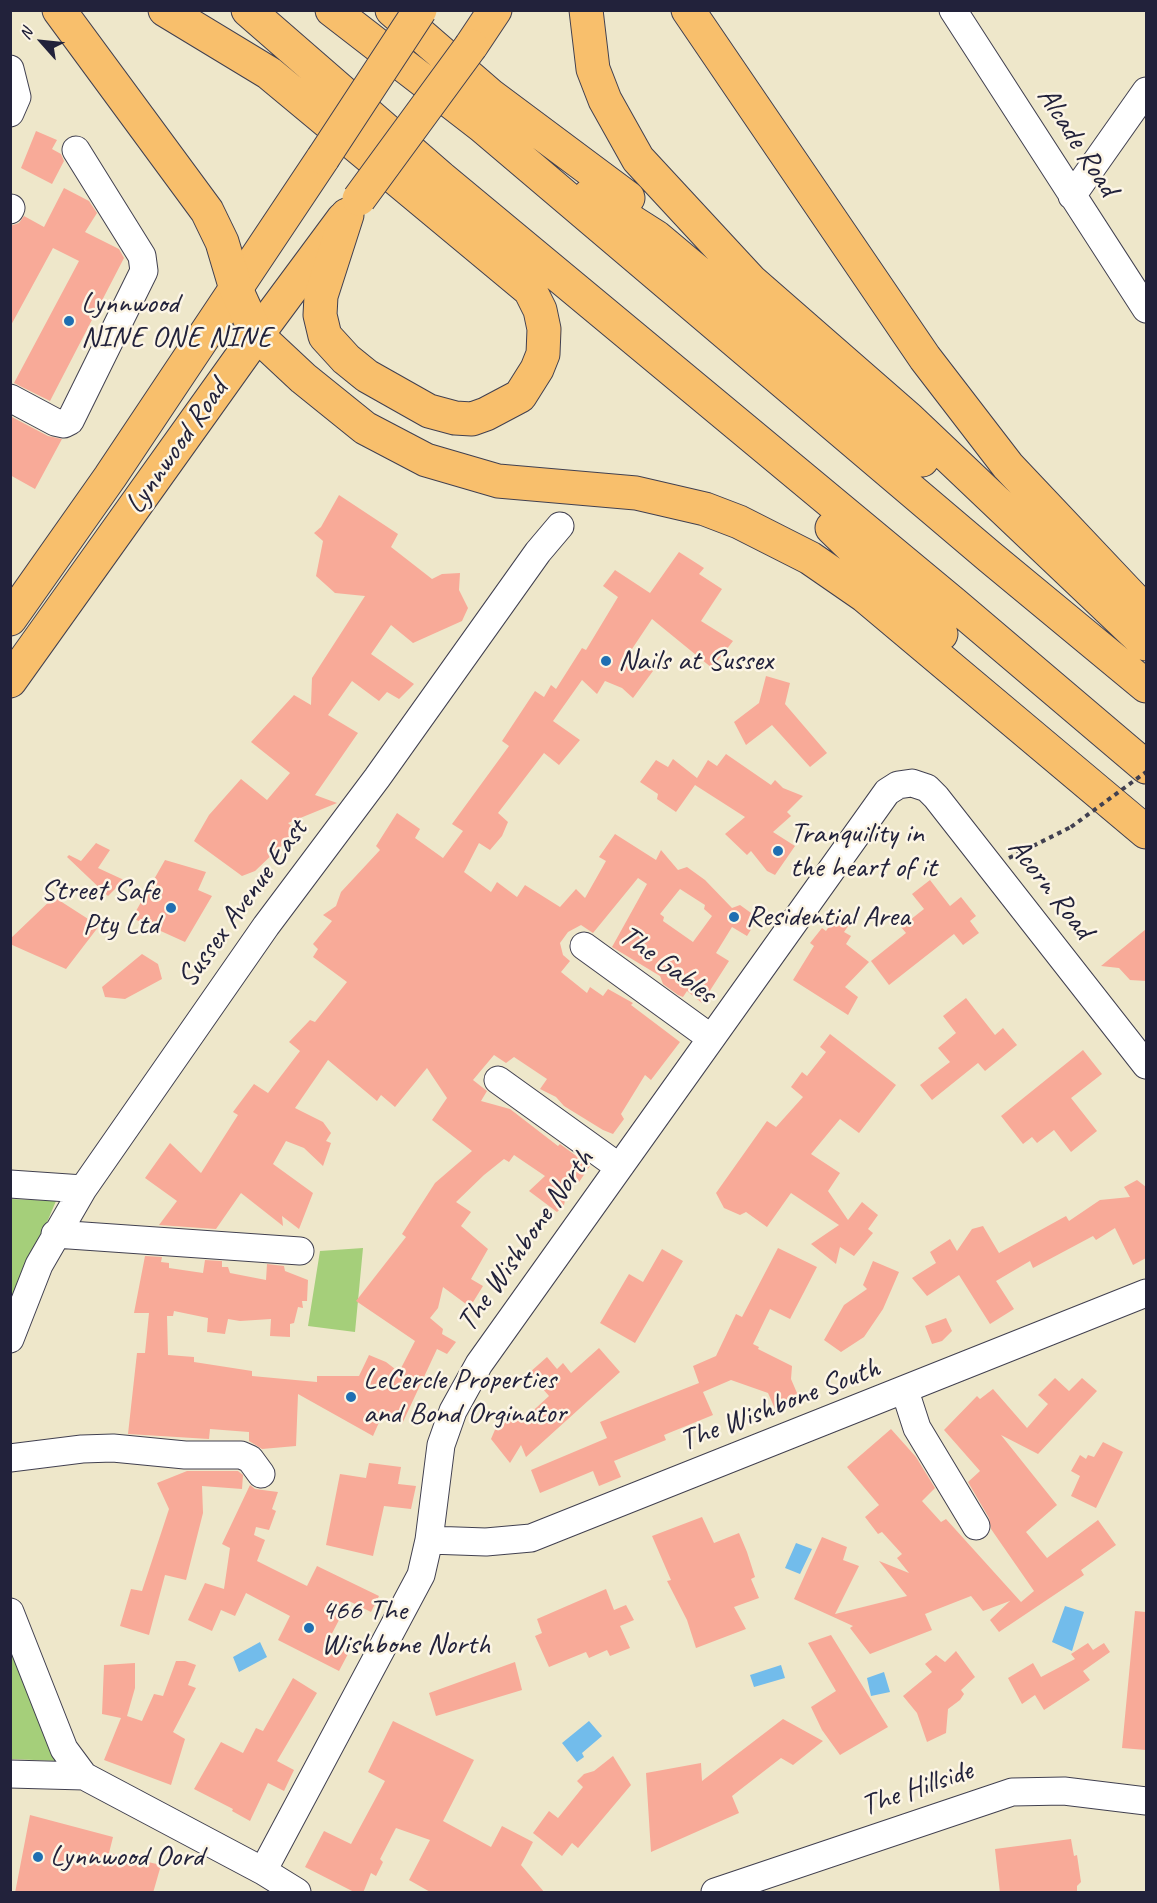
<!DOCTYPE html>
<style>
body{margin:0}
#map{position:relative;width:1157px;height:1903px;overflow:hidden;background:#eee7ca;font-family:Caveat,sans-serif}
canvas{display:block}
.frame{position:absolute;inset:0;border:12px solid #22223b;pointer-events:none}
.north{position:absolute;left:12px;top:12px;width:60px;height:60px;-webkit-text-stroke:4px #fcf5e5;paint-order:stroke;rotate:297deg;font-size:16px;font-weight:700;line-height:24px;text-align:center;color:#22223b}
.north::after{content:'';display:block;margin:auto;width:21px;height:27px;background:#22223b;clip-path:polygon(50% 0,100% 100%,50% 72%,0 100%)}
</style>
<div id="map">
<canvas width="1157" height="1903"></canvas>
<div class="frame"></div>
<div class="north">N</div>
</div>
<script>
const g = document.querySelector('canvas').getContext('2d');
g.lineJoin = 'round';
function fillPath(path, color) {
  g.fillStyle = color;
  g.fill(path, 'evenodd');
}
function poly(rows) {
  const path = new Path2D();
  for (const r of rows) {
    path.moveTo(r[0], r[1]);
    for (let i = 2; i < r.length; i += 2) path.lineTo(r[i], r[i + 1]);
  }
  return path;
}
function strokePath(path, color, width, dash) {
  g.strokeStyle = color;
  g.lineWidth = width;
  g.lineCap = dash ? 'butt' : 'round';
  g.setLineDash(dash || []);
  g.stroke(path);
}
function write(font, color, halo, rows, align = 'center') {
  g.font = font + ' Caveat,sans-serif';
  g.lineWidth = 5;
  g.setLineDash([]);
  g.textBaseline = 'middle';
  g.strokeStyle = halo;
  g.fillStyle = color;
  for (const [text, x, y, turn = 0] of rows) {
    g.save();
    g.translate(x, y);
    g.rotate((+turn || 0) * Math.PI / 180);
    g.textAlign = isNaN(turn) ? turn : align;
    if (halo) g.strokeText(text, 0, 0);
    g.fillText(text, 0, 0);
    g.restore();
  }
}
fillPath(poly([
 [11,1199,56,1201,11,1307],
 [363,1248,355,1332,308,1326,320,1251],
 [11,1645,57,1761,11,1759]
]), '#a5cf7a');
fillPath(poly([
 [796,1543,812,1549,800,1574,785,1568],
 [1065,1606,1084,1612,1072,1651,1052,1642],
 [260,1642,267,1657,239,1672,233,1657],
 [781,1665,785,1678,754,1687,750,1675],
 [884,1672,890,1692,871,1696,867,1678],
 [589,1721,602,1736,582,1753,584,1757,577,1762,562,1743]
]), '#72bceb');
fillPath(poly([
 [36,131,57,140,52,149,61,154,64,161,52,184,21,168],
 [64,188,89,201,97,213,85,232,119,249,124,258,50,401,14,383,79,261,53,248,10,327,10,226,19,223,24,216,44,227],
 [10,416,48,436,62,439,35,489,10,475],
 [339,495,398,534,391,547,432,579,442,574,460,573,459,590,468,608,462,621,413,643,391,625,371,654,414,684,399,699,387,692,379,701,352,681,328,715,358,733,315,795,337,803,288,823,297,831,255,871,242,876,194,841,209,815,241,779,267,800,290,773,251,742,294,695,311,705,312,678,365,596,335,593,316,576,323,541,314,533,321,527],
 [679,552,704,568,699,574,722,589,701,621,733,641,712,668,652,619,628,655,653,671,633,698,622,688,605,681,597,694,582,680,553,721,580,740,559,765,544,753,498,813,508,822,502,836,490,850,479,843,464,872,491,892,497,882,517,897,525,885,560,907,576,889,585,898,606,861,599,857,615,834,656,860,661,850,678,870,687,867,705,880,732,908,740,905,758,918,747,936,732,927,716,953,729,961,702,1003,687,991,683,997,678,995,663,984,660,976,612,947,647,884,638,878,593,933,581,925,568,932,560,943,563,955,570,961,561,972,587,993,590,987,603,996,608,989,633,1003,631,1005,680,1042,651,1080,645,1075,621,1114,624,1119,613,1134,603,1130,564,1106,556,1097,540,1089,547,1079,514,1057,506,1063,494,1055,473,1080,487,1091,481,1101,510,1109,558,1146,560,1144,590,1166,579,1182,570,1178,564,1205,557,1212,529,1191,545,1176,514,1155,509,1162,504,1159,484,1175,456,1202,471,1212,461,1226,488,1249,471,1279,483,1286,470,1307,443,1287,438,1308,430,1318,443,1329,442,1334,456,1342,447,1354,437,1349,402,1424,384,1411,373,1436,298,1394,296,1446,262,1449,249,1441,249,1432,210,1429,209,1439,128,1434,137,1353,145,1353,149,1313,134,1313,145,1256,162,1257,161,1262,169,1263,169,1268,203,1273,205,1260,222,1261,222,1267,228,1267,230,1273,266,1280,267,1264,284,1266,285,1271,308,1280,307,1301,302,1301,303,1308,298,1307,294,1323,290,1324,290,1337,270,1336,271,1319,240,1321,228,1319,225,1334,207,1332,208,1318,174,1311,173,1316,167,1316,168,1355,194,1357,194,1362,252,1371,252,1376,317,1382,317,1376,359,1376,369,1355,386,1362,399,1372,415,1341,356,1301,406,1237,402,1234,435,1183,472,1151,432,1120,447,1098,427,1068,395,1107,381,1095,377,1101,328,1060,295,1108,323,1122,331,1133,326,1141,331,1143,323,1166,304,1148,286,1141,273,1164,313,1193,299,1229,282,1216,283,1226,241,1193,216,1229,159,1225,177,1201,145,1178,170,1143,201,1173,238,1115,233,1112,254,1084,268,1093,300,1051,289,1042,310,1020,315,1022,347,982,313,957,318,949,313,944,332,921,323,915,336,906,341,892,380,850,376,846,397,813,420,829,415,838,443,858,463,831,452,824,509,746,502,741,535,691,544,697,551,685,556,689,582,648,586,650,618,597,603,586,615,570,650,593],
 [680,889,705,905,704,909,712,916,693,942,663,921,664,917,660,914],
 [766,676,790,683,785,704,827,753,810,767,772,725,746,745,734,722,759,703],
 [726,754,771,785,775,780,783,788,803,796,787,812,791,816,773,832,795,846,775,875,767,871,751,851,747,855,725,834,745,817,695,785,676,812,657,799,658,794,640,782,656,760,668,767,673,759,697,778,708,760,717,766],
 [96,843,110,850,98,868,124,880,108,896,67,857,69,855,81,861],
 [165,860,206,872,198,890,212,896,185,942,132,918],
 [930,880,950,906,961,897,976,916,970,921,979,933,963,945,954,934,889,985,871,961,906,933,901,927,924,909,912,894],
 [54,897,99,926,66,969,10,944,10,939],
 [838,913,851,922,844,932,851,936,846,944,869,962,845,987,858,997,848,1015,793,980,814,946,810,943,822,928,826,931],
 [1146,929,1146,981,1130,980,1119,968,1101,966],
 [142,954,158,964,162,979,125,999,105,997,102,987],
 [966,998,995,1035,1003,1028,1017,1045,985,1071,978,1063,932,1100,920,1085,950,1062,938,1048,956,1033,943,1016],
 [830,1034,896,1085,859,1133,840,1119,811,1154,840,1173,828,1191,848,1220,862,1202,878,1215,868,1229,873,1233,854,1256,840,1247,836,1264,811,1244,839,1225,791,1193,767,1227,746,1212,740,1215,724,1208,716,1193,767,1121,776,1127,803,1097,791,1087,802,1072,807,1076,826,1052,820,1047],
 [1083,1050,1102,1074,1071,1098,1097,1131,1071,1152,1054,1130,1037,1143,1032,1137,1023,1144,1001,1116],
 [1137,1180,1146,1187,1146,1258,1133,1265,1115,1228,1096,1240,1093,1236,1033,1268,1030,1261,996,1281,1014,1309,990,1324,959,1275,927,1296,912,1278,936,1263,930,1252,950,1239,957,1251,972,1229,983,1226,999,1253,1066,1216,1069,1221,1100,1200,1130,1197,1124,1187],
 [778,1248,817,1267,790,1319,770,1309,753,1344,759,1347,758,1349,792,1366,791,1379,800,1400,776,1411,768,1393,731,1380,703,1392,713,1415,664,1435,666,1440,614,1461,621,1477,599,1486,593,1471,540,1493,531,1470,607,1438,600,1422,699,1383,693,1366,716,1356,736,1314,742,1317],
 [662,1249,683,1261,635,1343,600,1323,629,1274,643,1282],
 [873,1261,899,1272,883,1309,864,1337,841,1352,824,1340,844,1305,867,1289,863,1285],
 [946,1318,952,1331,942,1341,932,1344,925,1326],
 [599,1348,620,1372,526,1457,521,1445,510,1463,491,1439,497,1425,519,1410,524,1419,549,1396,529,1373,547,1357,557,1369,563,1363,571,1373],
 [1055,1378,1069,1391,1082,1378,1097,1391,1038,1454,1001,1435,1057,1505,1026,1532,1047,1558,1098,1520,1116,1545,1081,1570,1084,1575,999,1632,990,1620,1010,1601,983,1611,971,1596,925,1614,932,1630,870,1654,850,1628,853,1626,794,1599,822,1537,847,1547,843,1560,859,1566,835,1614,907,1596,879,1561,909,1573,897,1558,902,1554,882,1532,878,1534,865,1517,879,1505,847,1467,891,1429,916,1457,935,1488,922,1501,941,1522,946,1519,1021,1602,1034,1591,991,1529,989,1518,968,1482,980,1471,944,1430,977,1396,980,1399,993,1389,1027,1428,1048,1404,1038,1395],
 [1103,1442,1123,1452,1096,1508,1071,1496,1080,1476,1071,1471,1080,1455,1086,1459,1088,1455,1094,1457],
 [369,1463,401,1467,398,1484,416,1486,411,1509,384,1506,373,1556,326,1545,340,1474,366,1478],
 [187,1471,238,1471,243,1475,242,1489,202,1486,203,1513,186,1580,165,1575,149,1635,120,1626,131,1589,142,1591,169,1509,157,1483],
 [250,1485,255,1489,278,1492,272,1509,276,1511,269,1530,256,1527,254,1535,265,1540,257,1561,307,1586,317,1566,379,1596,371,1612,349,1601,328,1641,349,1652,339,1671,278,1640,290,1616,246,1593,235,1616,221,1610,212,1631,188,1620,205,1583,224,1589,230,1548,222,1544],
 [702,1517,714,1543,739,1533,747,1552,755,1577,751,1579,759,1598,734,1607,746,1629,696,1648,687,1620,667,1581,671,1580,652,1536],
 [606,1589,614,1610,626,1605,634,1620,620,1626,630,1648,610,1656,607,1650,589,1658,586,1652,549,1667,535,1636,542,1633,537,1619],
 [1135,1611,1146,1612,1146,1750,1122,1748],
 [831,1635,888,1727,840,1755,822,1730,811,1707,836,1691,808,1643],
 [1088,1643,1093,1650,1104,1643,1110,1652,1083,1671,1090,1680,1044,1710,1035,1695,1022,1704,1008,1678,1033,1663,1041,1677,1075,1659,1071,1654],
 [956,1651,975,1677,961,1690,964,1694,960,1700,948,1709,946,1733,927,1742,917,1713,903,1696,932,1672,925,1664,936,1655,945,1662],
 [176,1661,185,1661,196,1665,188,1685,196,1688,173,1732,185,1739,171,1785,104,1760,121,1718,102,1714,104,1665,135,1663,135,1688,127,1716,142,1721,154,1694,163,1696],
 [515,1662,522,1690,436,1716,429,1693],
 [293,1678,317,1693,277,1761,294,1770,284,1791,268,1783,250,1821,232,1811,233,1809,194,1789,221,1742,243,1753,256,1728,263,1731],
 [783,1719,823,1741,793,1765,781,1758,732,1796,739,1813,651,1852,646,1773,701,1763,702,1781],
 [393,1721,474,1760,443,1821,491,1847,502,1826,533,1842,521,1865,545,1893,432,1893,409,1880,430,1840,396,1828,380,1859,383,1862,376,1876,371,1873,363,1893,356,1893,305,1867,324,1831,351,1844,385,1781,368,1772],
 [613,1756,631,1785,578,1848,572,1843,562,1856,533,1833,549,1811,558,1818,583,1787,577,1781,584,1774,594,1771],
 [30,1815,113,1837,109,1853,161,1865,153,1893,15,1893],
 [1071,1839,1074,1856,1077,1855,1081,1882,1077,1886,1077,1893,1000,1893,995,1849]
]), '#f8aa98');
const minor = poly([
 [953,10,1146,309],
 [10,69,17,97,10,113],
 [1072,196,1146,91],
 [10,210,11,208],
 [10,398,55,422,64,424,70,421,144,271,142,256,76,150],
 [584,946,711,1038],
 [498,1080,619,1167],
 [10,1184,83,1189],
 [55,1234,300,1251],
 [10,1339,39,1265,83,1189,266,926,377,778,538,552,560,526],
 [905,1391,917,1428,976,1526],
 [10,1458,82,1449,113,1448,185,1455,241,1455,250,1459,261,1474],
 [429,1540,486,1542,531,1538,1146,1293],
 [10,1612,64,1749,84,1776,263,1871,297,1892],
 [10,1774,84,1776],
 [263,1871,421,1575,429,1540,441,1445,453,1411,479,1364,887,792,898,785,912,783,927,788,936,797,1146,1065],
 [715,1892,1012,1792,1064,1791,1146,1801]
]);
const major = poly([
 [471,46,495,10],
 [10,619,110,477,323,158],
 [10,681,257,335,343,219]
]);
const highway = poly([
 [59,10,207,211,222,242,236,289,257,335,303,378,365,428,426,460,498,481,636,493,705,509,739,522,810,558,865,596,1146,832],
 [165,10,269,73,530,290,540,310,544,329,543,354,537,369,520,396,486,414,472,419,455,418,429,411,367,376,346,359,325,336,320,315,321,296,347,215],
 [248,10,441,178,954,604,1146,767],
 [332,10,482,126,990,557,1146,686],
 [392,10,490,95,628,198],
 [586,10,593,69,605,100,638,159,751,281,909,419,1146,644],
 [688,10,925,358,1008,466,1146,612],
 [590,195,656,237,922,460],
 [832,528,941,634]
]);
strokePath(minor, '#414050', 29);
strokePath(major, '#414050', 35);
strokePath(highway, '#414050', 35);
strokePath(poly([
 [1009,858,1071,827]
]), '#414050', 4, [4.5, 4.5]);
strokePath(minor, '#fff', 27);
strokePath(major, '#f8bf6c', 33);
strokePath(highway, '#f8bf6c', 33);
const majorBridge = poly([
 [323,158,420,10],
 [359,199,471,46]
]);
strokePath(majorBridge, '#414050', 35, []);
strokePath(poly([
 [1071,827,1146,772]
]), '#414050', 4, [4.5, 4.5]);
strokePath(majorBridge, '#f8bf6c', 33);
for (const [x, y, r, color] of [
 [69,321,6,"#1f6fb2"],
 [606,661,6,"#1f6fb2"],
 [778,851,6,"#1f6fb2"],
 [171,908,6,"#1f6fb2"],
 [734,917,6,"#1f6fb2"],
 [351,1397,6,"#1f6fb2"],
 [309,1628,6,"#1f6fb2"],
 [38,1857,6,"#1f6fb2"]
]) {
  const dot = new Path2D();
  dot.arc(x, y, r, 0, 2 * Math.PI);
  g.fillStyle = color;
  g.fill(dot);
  strokePath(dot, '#fcf5e5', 2);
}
write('30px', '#22223b', '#fcf5e5', [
 ["Alcade Road",1077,142,57],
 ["Lynnwood Road",177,447,-55],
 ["Acorn Road",1050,889,52],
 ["Sussex Avenue East",243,904,-54],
 ["The Gables",667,965,36],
 ["The Wishbone North",526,1241,-55],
 ["The Wishbone South",780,1405,-21],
 ["The Hillside",917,1789,-19]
]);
write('30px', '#22223b', '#fcf5e5', [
 ["Lynnwood",81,304],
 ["NINE ONE NINE",81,338],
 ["Nails at Sussex",618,661],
 ["Tranquility in",790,834],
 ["the heart of it",790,868],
 ["Street Safe",159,891,"right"],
 ["Pty Ltd",159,925,"right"],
 ["Residential Area",746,917],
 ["LeCercle Properties",363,1380],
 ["and Bond Orginator",363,1414],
 ["466 The",321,1611],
 ["Wishbone North",321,1645],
 ["Lynnwood Oord",50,1857]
], 'left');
</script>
